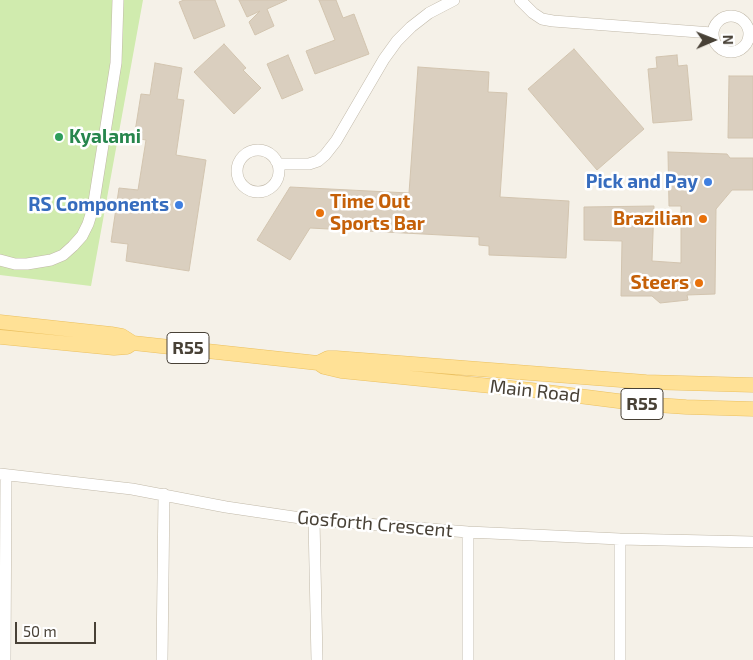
<!DOCTYPE html>
<style>
body{margin:0}
#map{position:relative;width:753px;height:660px;overflow:hidden;background:#f5f1e8;font-family:"Exo 2",sans-serif}
canvas{display:block}
.north{position:absolute;left:688px;top:15px;width:50px;height:50px;-webkit-text-stroke:4px #fff;paint-order:stroke;rotate:89deg;font-size:14px;font-weight:700;line-height:20px;text-align:center;color:#484136}
.north::after{content:'';display:block;margin:auto;width:18px;height:22px;background:#484136;clip-path:polygon(50% 0,100% 100%,50% 72%,0 100%)}
.scale{position:absolute;left:15px;top:622px;width:81px;height:22px;box-sizing:border-box;border:2px solid #484136;border-top:0;padding-left:6px;font-size:15px;line-height:18px;white-space:nowrap;color:#484136;-webkit-text-stroke:4px #fff;paint-order:stroke}
</style>
<div id="map">
<canvas width="753" height="660"></canvas>
<div class="north">N</div>
<div class="scale">50 m</div>
</div>
<script>
const g = document.querySelector('canvas').getContext('2d');
g.lineJoin = 'round';
function fillPath(path, color) {
  g.fillStyle = color;
  g.fill(path, 'evenodd');
}
function poly(rows) {
  const path = new Path2D();
  for (const r of rows) {
    if (r.length === 3) {
      path.moveTo(r[0] + r[2], r[1]);
      path.arc(r[0], r[1], r[2], 0, 2 * Math.PI);
      continue;
    }
    path.moveTo(r[0], r[1]);
    for (let i = 2; i < r.length; i += 2) path.lineTo(r[i], r[i + 1]);
  }
  return path;
}
function strokePath(path, color, width, dash) {
  g.strokeStyle = color;
  g.lineWidth = width;
  g.lineCap = dash ? 'butt' : 'round';
  g.setLineDash(dash || []);
  g.stroke(path);
}
function write(font, color, halo, rows, align = 'center') {
  g.font = font + ' "Exo 2",sans-serif';
  g.lineWidth = 5;
  g.setLineDash([]);
  g.textBaseline = 'middle';
  g.strokeStyle = halo;
  g.fillStyle = color;
  for (const [text, x, y, turn = 0] of rows) {
    g.save();
    g.translate(x, y);
    g.rotate((+turn || 0) * Math.PI / 180);
    g.textAlign = isNaN(turn) ? turn : align;
    if (halo) g.strokeText(text, 0, 0);
    g.fillText(text, 0, 0);
    g.restore();
  }
}
fillPath(poly([
 [0,0,143,0,91,286,0,275]
]), '#d0ebae');
const building = poly([
 [184,0,215,0,225,26,194,39,179,2,184,0],
 [239,0,287,0,267,9,274,26,255,35,249,22,260,11,247,17,239,0],
 [319,0,336,0,343,18,354,14,369,54,315,74,306,51,335,40,319,0],
 [224,44,246,68,243,70,261,88,234,114,194,72,224,44],
 [574,49,644,129,597,170,528,89,574,49],
 [288,55,303,90,282,99,267,64,288,55],
 [677,55,678,66,687,65,692,120,653,123,648,69,657,68,656,57,677,55],
 [155,63,182,68,177,99,184,100,176,155,206,160,189,271,126,261,128,244,111,242,119,188,138,190,146,140,134,138,141,94,150,95,155,63],
 [418,67,489,72,488,92,507,93,500,197,569,201,566,258,489,255,489,246,479,245,479,237,310,228,290,260,257,240,290,187,409,193,418,67],
 [729,76,753,76,753,138,728,138,729,76],
 [668,152,727,154,730,158,753,158,753,190,732,190,716,209,715,294,687,295,688,300,660,303,652,296,621,296,622,241,584,240,584,207,654,206,652,261,681,263,681,206,669,206,668,152]
]);
fillPath(building, '#dacfbf');
strokePath(building, '#d2c4af', 1);
const minor = poly([
 [520,0,533,13,542,19,553,21,712,33],
 [731,34,18],
 [258,171,21],
 [276,161,279,164,309,164,318,161,325,155,336,141,384,59,397,41,411,27,429,13,454,0],
 [0,260,15,264,27,264,51,260,63,255,73,246,82,236,88,224,93,208,116,63,118,0],
 [0,474,132,489,226,507,314,520,468,532,620,539,753,542],
 [314,520,317,660],
 [468,532,468,660],
 [620,539,620,660],
 [5,660,6,475],
 [162,660,164,494]
]);
const major = poly([
 [0,322,111,334,122,336,133,343,318,363,324,367,341,371,531,390,642,404,686,407,753,409],
 [0,337,114,348,127,347,133,343],
 [318,363,328,358,336,358,646,382,753,385]
]);
strokePath(minor, '#c1b9a9', 12);
strokePath(major, '#ebc060', 15);
strokePath(minor, '#fff', 11);
strokePath(major, '#ffe196', 14);
for (const [x, y, r, color] of [
 [59,137,5,"#2e9e5b"],
 [708,182,5,"#3f7fe0"],
 [179,205,5,"#3f7fe0"],
 [320,213,5,"#e8710a"],
 [703,219,5,"#e8710a"],
 [699,283,5,"#e8710a"]
]) {
  const dot = new Path2D();
  dot.arc(x, y, r, 0, 2 * Math.PI);
  g.fillStyle = color;
  g.fill(dot);
  strokePath(dot, '#fff', 2);
}
for (const [x, y, w] of [
 [188,348,42],
 [642,404,42]
]) {
  const box = new Path2D();
  box.roundRect(x - w / 2, y - 15.5, w, 31, 4);
  g.fillStyle = '#fff';
  g.fill(box);
  strokePath(box, '#484136', 1);
}
write('bold 18px', '#484136', null, [
 ["R55",188,348],
 ["R55",642,404]
]);
write('bold 19px', '#27864d', '#fff', [
 ["Kyalami",69,137]
], 'left');
write('bold 19px', '#366cbe', '#fff', [
 ["Pick and Pay",698,182],
 ["RS Components",169,205]
], 'right');
write('bold 19px', '#c56008', '#fff', [
 ["Time Out",330,202,"left"],
 ["Sports Bar",330,224,"left"],
 ["Brazilian",693,219],
 ["Steers",689,283]
], 'right');
write('19px', '#484136', '#fff', [
 ["Main Road",535,391,6],
 ["Gosforth Crescent",375,524,5]
]);
</script>
